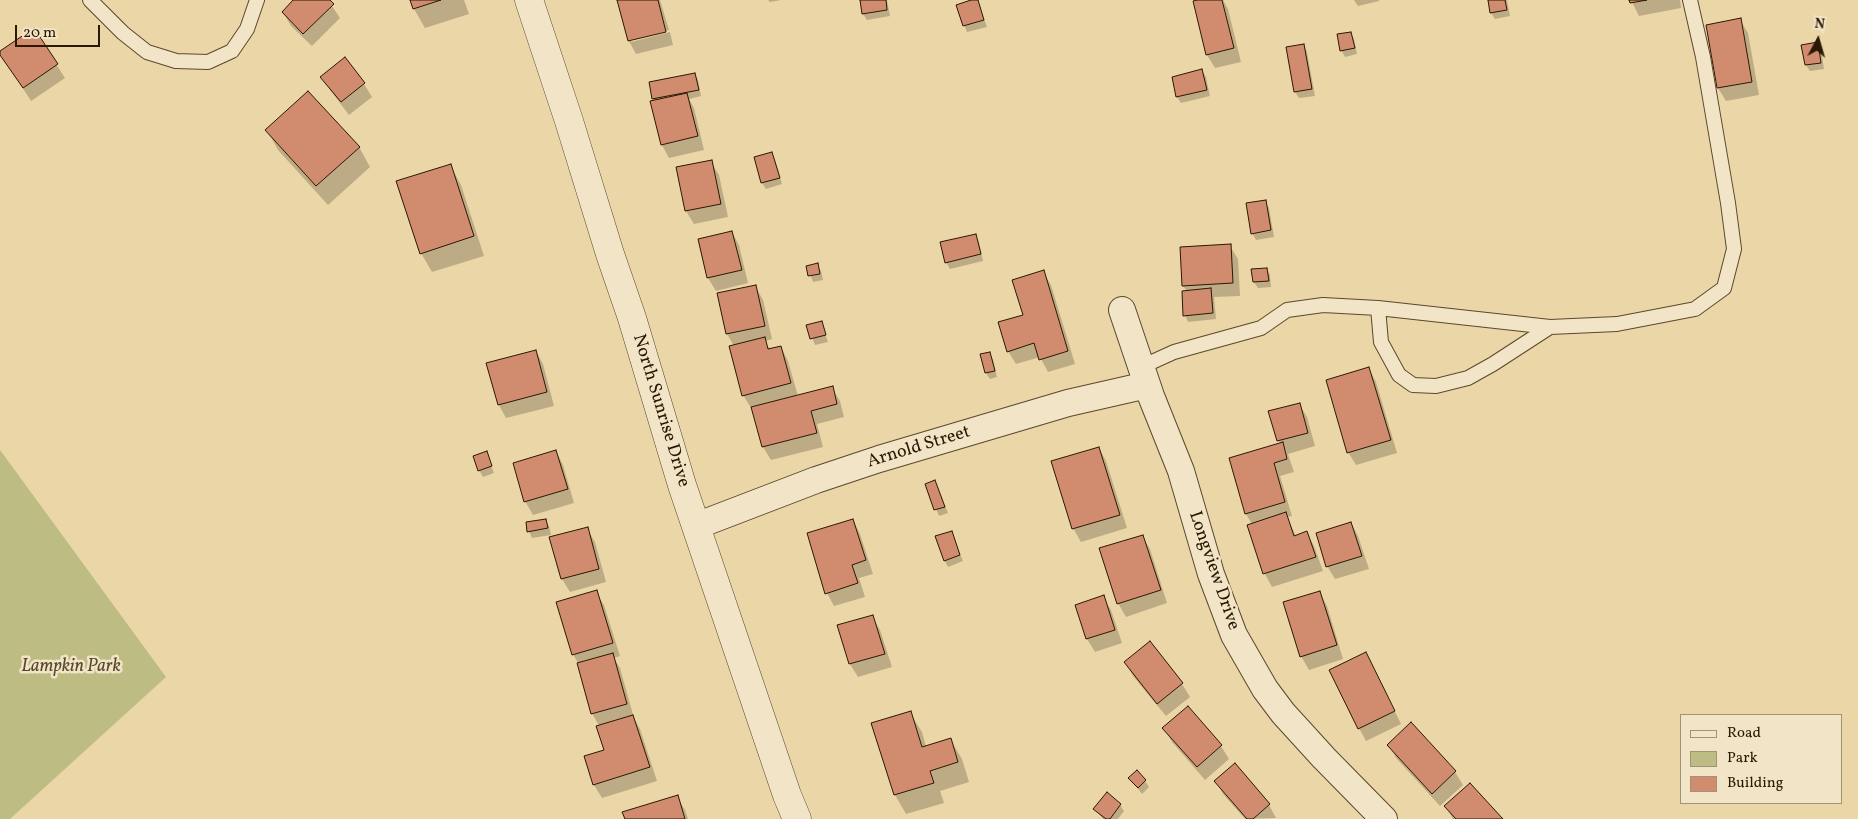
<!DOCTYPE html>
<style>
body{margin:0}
#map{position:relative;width:1858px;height:819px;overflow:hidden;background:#ebd6a7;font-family:Vollkorn,serif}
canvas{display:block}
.legend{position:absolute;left:1680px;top:714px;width:162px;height:90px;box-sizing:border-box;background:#f2e4c6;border:1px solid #a29278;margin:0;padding:6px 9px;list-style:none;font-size:15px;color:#291804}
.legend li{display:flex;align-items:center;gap:10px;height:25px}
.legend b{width:25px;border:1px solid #a29278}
.north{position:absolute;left:1793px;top:15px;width:50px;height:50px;-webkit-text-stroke:4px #f2e4c6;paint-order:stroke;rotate:6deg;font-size:14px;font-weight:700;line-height:20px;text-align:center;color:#291804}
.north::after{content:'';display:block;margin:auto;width:18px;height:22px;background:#291804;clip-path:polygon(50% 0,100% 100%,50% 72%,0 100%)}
.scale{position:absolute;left:15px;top:25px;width:85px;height:22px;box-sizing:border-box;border:2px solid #291804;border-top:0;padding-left:6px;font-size:15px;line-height:18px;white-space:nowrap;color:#291804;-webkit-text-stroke:4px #f2e4c6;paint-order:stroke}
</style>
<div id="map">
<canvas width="1858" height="819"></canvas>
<ul class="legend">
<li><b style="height:6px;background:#f2e4c6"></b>Road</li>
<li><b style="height:14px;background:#bdbc83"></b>Park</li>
<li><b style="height:14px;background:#d18c6f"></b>Building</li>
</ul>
<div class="north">N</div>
<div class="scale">20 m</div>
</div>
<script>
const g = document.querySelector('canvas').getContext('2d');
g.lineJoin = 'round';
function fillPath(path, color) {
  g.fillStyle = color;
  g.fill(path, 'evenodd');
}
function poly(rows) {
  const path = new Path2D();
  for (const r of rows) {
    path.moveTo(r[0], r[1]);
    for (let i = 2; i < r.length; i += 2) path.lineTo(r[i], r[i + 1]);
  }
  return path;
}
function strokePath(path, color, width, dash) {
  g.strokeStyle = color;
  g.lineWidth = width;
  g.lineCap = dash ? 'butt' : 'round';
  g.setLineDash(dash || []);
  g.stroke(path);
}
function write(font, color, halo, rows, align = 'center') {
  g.font = font + ' Vollkorn,serif';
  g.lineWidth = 5;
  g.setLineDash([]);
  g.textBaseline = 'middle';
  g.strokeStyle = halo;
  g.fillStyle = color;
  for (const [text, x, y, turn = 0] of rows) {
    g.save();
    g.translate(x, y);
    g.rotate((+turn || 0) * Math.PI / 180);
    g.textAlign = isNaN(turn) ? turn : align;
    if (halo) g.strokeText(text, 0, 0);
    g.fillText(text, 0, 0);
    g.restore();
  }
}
fillPath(poly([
 [0,450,166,677,10,819,0,819]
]), '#bdbc83');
fillPath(poly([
 [295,0,328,0,340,18,312,46,291,26,283,12],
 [411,0,464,0,469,14,425,28,414,9],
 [619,0,660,0,669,30,631,39,631,42,670,32,673,45,636,54,629,41],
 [768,0,781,0,770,2],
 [861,0,887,0,890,16,867,20,863,14],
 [977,0,987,27,967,32,957,6],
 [1202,0,1223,0,1228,9,1241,62,1215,68,1207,55,1194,2],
 [1354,0,1379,0,1379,1,1358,6],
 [1489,0,1507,0,1510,16,1495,19,1491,13],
 [1631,0,1680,0,1681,8,1639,16],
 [1740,20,1748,33,1759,95,1726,101,1718,88],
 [34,30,65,78,31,101,0,53],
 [1351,33,1354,39,1357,54,1345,57,1341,50],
 [1817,43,1821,50,1824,69,1810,71,1806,65,1803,46],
 [1304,45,1307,52,1315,96,1299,98,1295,92],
 [1202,71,1206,77,1210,96,1181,103,1177,97],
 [695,74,698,80,701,96,689,99,694,108,704,150,669,158,662,145,651,102,655,101,653,99],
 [322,77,364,84,372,97,349,115,330,90],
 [267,130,359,147,370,167,328,205,278,150],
 [772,153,775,160,782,184,766,189,762,183],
 [711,162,719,175,728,217,694,224,686,211,677,168],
 [450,165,461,185,484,256,432,272,421,253],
 [1265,201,1269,208,1274,237,1256,240,1252,233],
 [732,232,739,245,748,283,716,291,708,278],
 [975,235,979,242,983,261,950,269,946,262],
 [1230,246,1238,259,1240,296,1214,297,1216,319,1188,322,1185,315,1187,291,1183,286],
 [817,264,821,271,823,280,813,282,807,266],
 [1267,269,1270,275,1271,287,1258,288,1254,282,1253,270],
 [1043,272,1051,285,1075,364,1048,372,1040,357,1016,364,1008,351],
 [755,286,763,300,772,339,765,341,770,350,781,347,788,361,798,396,832,388,840,401,844,417,817,424,823,447,771,460,763,447,753,408,751,408,743,395,734,346,727,334,718,294],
 [821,322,828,342,815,345,808,326],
 [536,351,543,364,554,406,506,418,499,405],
 [989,353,993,359,997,377,990,379,986,373],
 [1369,369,1376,382,1397,453,1356,465,1348,452],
 [1299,404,1307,417,1315,446,1288,454,1294,472,1280,476,1292,516,1287,517,1296,536,1307,533,1314,546,1323,571,1272,587,1265,574,1249,525,1252,524,1246,514,1231,459,1280,444,1270,412],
 [1099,448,1106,461,1127,528,1081,542,1073,528],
 [556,451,563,465,574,503,533,515,525,501],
 [486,453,494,473,483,477,479,470],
 [935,481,948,513,939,516,926,485],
 [545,520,549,526,551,535,532,538,529,531],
 [853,520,860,534,873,574,859,578,865,597,834,606,827,593],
 [1351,523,1358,536,1369,569,1335,579,1327,566],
 [587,529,595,542,606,582,570,592,562,579],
 [951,532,963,561,948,567,945,561],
 [1142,536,1150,549,1167,603,1126,617,1118,603],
 [596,592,604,605,620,656,614,658,620,668,634,718,640,729,657,781,602,798,594,785,585,757,605,751,599,726,592,713,578,663,573,654],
 [1319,592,1327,606,1343,659,1309,670,1301,656],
 [1103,597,1111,610,1122,643,1095,652,1087,639,1076,606],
 [872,616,880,630,892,667,858,677,850,664,839,626],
 [1150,643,1182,684,1190,697,1166,716,1133,676,1125,662],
 [1373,667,1401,724,1366,741,1359,728],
 [1188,707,1221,746,1229,759,1205,780,1172,742,1164,728],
 [910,713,922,732,926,747,950,739,962,759,969,782,940,791,944,803,906,814,895,795,873,724],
 [1411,724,1455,772,1463,785,1440,806,1396,758,1389,745],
 [1130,778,1145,781,1149,787,1142,794],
 [1216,781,1269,805,1276,818,1245,819,1223,794],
 [1107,794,1120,805,1124,811,1118,819,1103,819,1095,809],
 [677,797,685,810,688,819,626,819],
 [1446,807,1501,819,1453,819]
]), '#0003');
const building = poly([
 [293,0,330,0,334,4,303,34,282,12,293,0],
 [410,0,441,0,413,9,410,0],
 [617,0,658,0,666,32,628,41,617,0],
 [860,0,886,0,887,10,862,14,860,0],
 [971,0,978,0,984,20,963,26,956,5,971,0],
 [1197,0,1222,0,1234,48,1206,55,1193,1,1197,0],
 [1488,0,1505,0,1507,10,1490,13,1488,0],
 [1629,0,1647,0,1630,3,1629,0],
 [1741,18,1752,82,1717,88,1706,25,1741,18],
 [34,28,58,64,23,88,0,55,0,51,34,28],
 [1351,32,1355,48,1340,51,1337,34,1351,32],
 [1818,42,1821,63,1805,65,1801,45,1818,42],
 [1304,44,1312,89,1294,92,1286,47,1304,44],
 [345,57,365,83,341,102,320,77,345,57],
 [1202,69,1207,90,1176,97,1172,77,1202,69],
 [695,73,699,90,652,99,649,82,695,73],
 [308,91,360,147,316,186,265,130,308,91],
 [687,93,698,136,661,145,650,101,687,93],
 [772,152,780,178,761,183,754,157,772,152],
 [712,160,721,204,685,211,676,167,712,160],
 [451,164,474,236,420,254,396,181,451,164],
 [1266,200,1271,230,1251,234,1246,203,1266,200],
 [732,231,742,270,707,278,698,239,732,231],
 [976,234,981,254,945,263,940,242,976,234],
 [1231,244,1233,283,1182,286,1180,247,1231,244],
 [818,263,820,274,808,276,806,266,818,263],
 [1267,268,1269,281,1253,282,1251,269,1267,268],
 [1044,270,1068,351,1039,360,1034,343,1007,352,998,322,1023,315,1012,280,1044,270],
 [756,285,765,326,726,334,717,293,756,285],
 [1211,288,1213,313,1183,316,1182,291,1211,288],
 [822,321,826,335,810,339,806,325,822,321],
 [765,337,768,349,781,346,791,383,742,396,729,346,765,337],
 [536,350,547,392,498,405,486,363,536,350],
 [990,352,995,371,985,373,980,354,990,352],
 [1369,367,1391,440,1347,453,1326,380,1369,367],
 [833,386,837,404,811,411,817,433,762,447,751,407,833,386],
 [1300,403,1308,433,1277,441,1268,411,1300,403],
 [1283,442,1287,459,1274,463,1285,502,1245,514,1229,458,1283,442],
 [1099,447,1120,515,1072,529,1051,461,1099,447],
 [556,450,568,489,524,502,513,463,556,450],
 [487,451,492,466,478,471,473,456,487,451],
 [935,480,945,507,934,510,925,484,935,480],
 [1286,512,1294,536,1307,531,1316,557,1263,574,1247,525,1286,512],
 [546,519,548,528,527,532,526,522,546,519],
 [853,519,866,560,852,565,858,583,825,594,807,533,853,519],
 [1351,522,1362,556,1326,567,1316,533,1351,522],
 [588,527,599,569,561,579,549,537,588,527],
 [952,531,960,555,944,561,935,536,952,531],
 [1143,535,1161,590,1117,604,1099,548,1143,535],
 [597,590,613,643,572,655,556,602,597,590],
 [1320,591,1337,645,1300,657,1283,602,1320,591],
 [1104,595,1115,630,1086,639,1075,605,1104,595],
 [873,615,885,654,849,664,837,625,873,615],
 [1150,641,1183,683,1157,704,1124,662,1150,641],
 [1366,652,1395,711,1358,729,1329,670,1366,652],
 [613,653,627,704,591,714,577,663,613,653],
 [1188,706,1222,745,1197,767,1162,728,1188,706],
 [911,711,922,747,951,738,958,762,930,771,934,783,894,795,871,723,911,711],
 [633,715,650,767,593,785,584,756,604,750,596,726,633,715],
 [1411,722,1456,771,1432,794,1387,745,1411,722],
 [1235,763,1270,804,1253,819,1247,819,1214,781,1235,763],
 [1137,770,1146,780,1138,788,1128,778,1137,770],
 [1470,783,1503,819,1456,819,1444,806,1470,783],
 [1107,792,1121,804,1110,819,1106,819,1093,809,1107,792],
 [678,795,685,819,625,819,622,812,678,795]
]);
fillPath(building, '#d18c6f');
strokePath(building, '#291804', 1);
const service = poly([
 [90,0,123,33,147,52,176,61,208,62,232,51,247,29,257,0],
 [1378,308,1381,342,1399,375,1413,385,1436,386,1468,378,1493,364,1550,327],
 [1141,367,1174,352,1261,328,1287,310,1323,305,1378,308,1550,327,1617,324,1695,309,1724,288,1734,249,1728,203,1703,57,1690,0]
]);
const minor = poly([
 [1122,310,1151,396,1181,471,1211,574,1234,635,1265,689,1283,713,1324,758,1384,819],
 [696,526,816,480,879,459,1068,403,1147,385]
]);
const tertiary = poly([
 [529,0,569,121,610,254,632,318,682,485,787,795,797,819]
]);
strokePath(service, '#5a482d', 16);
strokePath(minor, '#5a482d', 28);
strokePath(tertiary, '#5a482d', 29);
strokePath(service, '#f2e4c6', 14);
strokePath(minor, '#f2e4c6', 26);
strokePath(tertiary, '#f2e4c6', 28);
write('18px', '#291804', '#f2e4c6', [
 ["North Sunrise Drive",660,411,73],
 ["Arnold Street",919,448,-17],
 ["Longview Drive",1213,571,71]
]);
write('italic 18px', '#55492a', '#f2e4c6', [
 ["Lampkin Park",71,668]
]);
</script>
